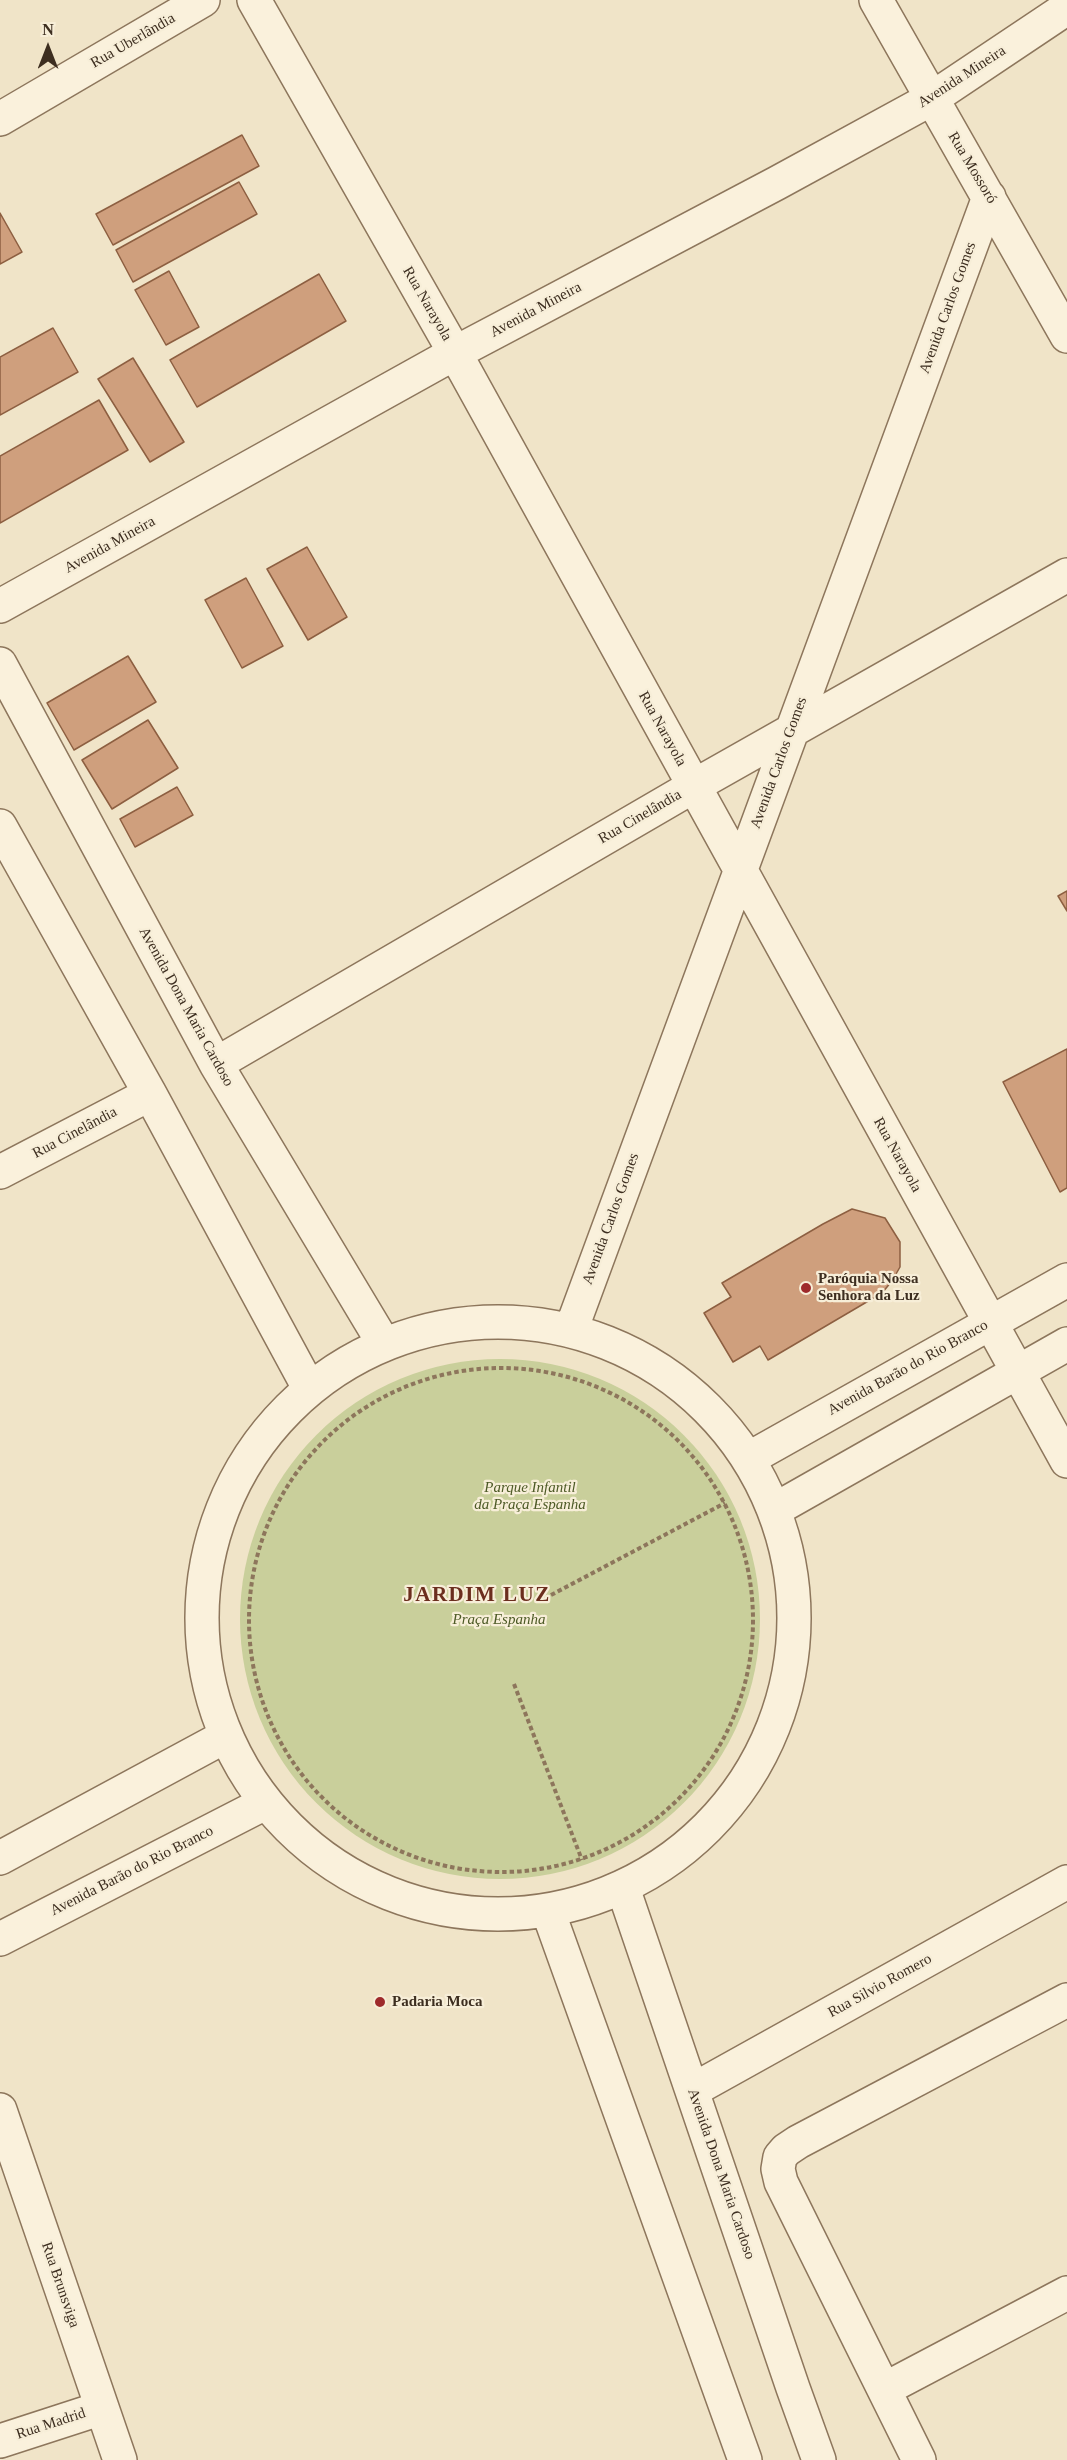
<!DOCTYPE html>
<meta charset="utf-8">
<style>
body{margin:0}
#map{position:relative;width:1067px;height:2460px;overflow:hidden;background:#f0e4c8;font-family:"Times New Roman",serif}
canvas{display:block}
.north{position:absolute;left:18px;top:18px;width:60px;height:60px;-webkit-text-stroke:4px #f7eed8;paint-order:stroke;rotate:0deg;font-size:16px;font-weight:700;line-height:24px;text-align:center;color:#3d2e20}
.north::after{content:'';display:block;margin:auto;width:21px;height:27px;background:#3d2e20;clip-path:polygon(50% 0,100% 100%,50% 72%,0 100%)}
</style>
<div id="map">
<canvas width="1067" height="2460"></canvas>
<div class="north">N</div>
</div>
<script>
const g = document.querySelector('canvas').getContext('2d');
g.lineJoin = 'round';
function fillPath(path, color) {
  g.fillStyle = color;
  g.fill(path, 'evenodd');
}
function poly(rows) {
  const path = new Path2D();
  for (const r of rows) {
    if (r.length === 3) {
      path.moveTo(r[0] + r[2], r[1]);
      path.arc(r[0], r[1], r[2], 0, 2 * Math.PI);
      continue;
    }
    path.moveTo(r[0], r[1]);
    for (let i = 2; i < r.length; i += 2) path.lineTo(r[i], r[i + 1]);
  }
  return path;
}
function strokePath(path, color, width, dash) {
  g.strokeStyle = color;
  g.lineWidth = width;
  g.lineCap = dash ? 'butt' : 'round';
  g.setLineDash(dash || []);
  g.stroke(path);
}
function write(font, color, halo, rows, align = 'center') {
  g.font = font + ' "Times New Roman",serif';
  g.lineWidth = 4.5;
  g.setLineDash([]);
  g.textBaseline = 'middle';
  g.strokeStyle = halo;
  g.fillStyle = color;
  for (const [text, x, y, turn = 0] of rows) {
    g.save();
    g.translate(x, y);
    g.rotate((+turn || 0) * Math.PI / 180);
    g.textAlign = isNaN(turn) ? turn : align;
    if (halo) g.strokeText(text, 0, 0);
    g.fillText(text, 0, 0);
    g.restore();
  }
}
fillPath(poly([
 [500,1619,260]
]), '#c9cf9b');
const building = poly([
 [242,135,259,166,113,245,96,214,242,135],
 [239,182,257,214,133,282,116,250,239,182],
 [0,213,22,252,0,264,0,213],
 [169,271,199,327,166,345,135,290,169,271],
 [319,274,346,321,197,407,170,360,319,274],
 [53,328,78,372,0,415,0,357,53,328],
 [133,358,184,442,150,462,98,379,133,358],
 [99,400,128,450,0,523,0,456,99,400],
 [307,547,347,617,308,640,267,569,307,547],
 [246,578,283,646,242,668,205,600,246,578],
 [128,656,156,702,74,750,47,703,128,656],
 [148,720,178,768,112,809,82,760,148,720],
 [177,787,193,815,135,847,120,819,177,787],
 [1067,891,1067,911,1058,896,1067,891],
 [1067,1049,1067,1188,1060,1192,1003,1082,1067,1049],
 [852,1209,885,1218,900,1242,900,1267,892,1281,882,1293,768,1360,760,1346,733,1362,704,1313,731,1297,722,1283,823,1224,852,1209]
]);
fillPath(building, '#cf9f7d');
strokePath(building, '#8d5f41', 1.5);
const minor = poly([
 [254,0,455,353,1067,1461],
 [876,0,1067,336],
 [0,119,203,0],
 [0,606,455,353,777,183,931,99,1067,8],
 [0,664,216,1064,384,1344],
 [0,826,150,1094,309,1388],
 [216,1064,694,786,1067,575],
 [0,1172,150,1094],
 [498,1618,296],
 [571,1330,989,197],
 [750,1458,1067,1280],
 [776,1509,1067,1344],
 [0,1858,224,1737],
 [623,1888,793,2388,819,2460],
 [548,1911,745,2460],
 [0,1939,265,1803],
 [693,2090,1067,1882],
 [0,2110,120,2460],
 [885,2389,1067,2293],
 [0,2441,102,2408],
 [919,2460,781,2182,778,2169,780,2157,786,2150,798,2142,1067,2000]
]);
strokePath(minor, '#8d765c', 36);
strokePath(poly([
 [501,1620,252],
 [551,1595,725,1503],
 [514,1684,582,1860]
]), '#8d765c', 4, [4.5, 3]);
strokePath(minor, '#faf1dc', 33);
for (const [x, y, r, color] of [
 [806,1288,6,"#9e2a2b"],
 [380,2002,6,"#9e2a2b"]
]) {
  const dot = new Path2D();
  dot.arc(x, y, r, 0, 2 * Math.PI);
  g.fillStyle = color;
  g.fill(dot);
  strokePath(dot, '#f7eed8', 2);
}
write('15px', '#3d2e20', '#f7eed8', [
 ["Rua Uberlândia",133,41,-30],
 ["Avenida Mineira",962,77,-33],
 ["Rua Mossoró",972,168,59],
 ["Rua Narayola",427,304,60],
 ["Avenida Carlos Gomes",948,308,-70],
 ["Avenida Mineira",536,310,-28],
 ["Avenida Mineira",110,545,-29],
 ["Rua Narayola",662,729,61],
 ["Avenida Carlos Gomes",779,763,-70],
 ["Rua Cinelândia",640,817,-30],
 ["Avenida Dona Maria Cardoso",186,1007,61],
 ["Rua Cinelândia",75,1133,-28],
 ["Rua Narayola",897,1155,61],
 ["Avenida Carlos Gomes",611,1219,-70],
 ["Avenida Barão do Rio Branco",908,1368,-29],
 ["Avenida Barão do Rio Branco",132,1871,-27],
 ["Rua Silvio Romero",880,1986,-29],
 ["Avenida Dona Maria Cardoso",721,2174,71],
 ["Rua Brunsviga",60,2285,71],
 ["Rua Madrid",51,2424,-18]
]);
write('bold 15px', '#3d2e20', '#f7eed8', [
 ["Paróquia Nossa",818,1279],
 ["Senhora da Luz",818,1296],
 ["Padaria Moca",392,2002]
], 'left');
write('italic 15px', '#4d5a26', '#f7eed8', [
 ["Parque Infantil",530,1488],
 ["da Praça Espanha",530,1505],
 ["Praça Espanha",499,1620]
]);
g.letterSpacing = '1.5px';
write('bold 21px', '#6b2e1e', '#f7eed8', [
 ["JARDIM LUZ",477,1596]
]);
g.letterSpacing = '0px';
</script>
